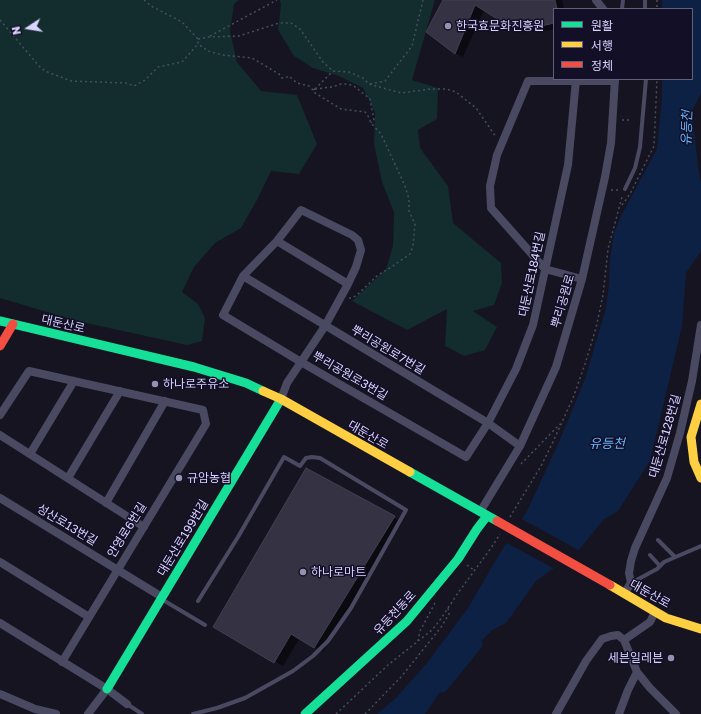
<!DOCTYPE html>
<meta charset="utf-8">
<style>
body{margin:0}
#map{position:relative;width:701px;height:714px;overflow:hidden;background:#161421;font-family:"Golos Text","Noto Sans KR",sans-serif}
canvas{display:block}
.legend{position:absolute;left:553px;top:8px;width:140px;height:72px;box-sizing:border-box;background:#130f26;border:1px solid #625e7d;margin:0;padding:5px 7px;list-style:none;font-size:12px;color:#d9d4ff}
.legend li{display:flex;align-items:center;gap:8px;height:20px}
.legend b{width:20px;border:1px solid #625e7d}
.north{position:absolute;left:8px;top:8px;width:40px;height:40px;-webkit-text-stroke:3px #130f26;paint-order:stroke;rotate:258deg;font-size:11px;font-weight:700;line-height:16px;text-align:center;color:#d9d4ff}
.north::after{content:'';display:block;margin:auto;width:14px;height:18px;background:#d9d4ff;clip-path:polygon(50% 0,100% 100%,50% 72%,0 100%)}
</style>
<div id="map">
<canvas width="701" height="714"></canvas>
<ul class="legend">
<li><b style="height:5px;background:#16e098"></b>원활</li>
<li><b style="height:5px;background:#ffcf43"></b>서행</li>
<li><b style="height:5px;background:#f24e42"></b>정체</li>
</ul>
<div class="north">N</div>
</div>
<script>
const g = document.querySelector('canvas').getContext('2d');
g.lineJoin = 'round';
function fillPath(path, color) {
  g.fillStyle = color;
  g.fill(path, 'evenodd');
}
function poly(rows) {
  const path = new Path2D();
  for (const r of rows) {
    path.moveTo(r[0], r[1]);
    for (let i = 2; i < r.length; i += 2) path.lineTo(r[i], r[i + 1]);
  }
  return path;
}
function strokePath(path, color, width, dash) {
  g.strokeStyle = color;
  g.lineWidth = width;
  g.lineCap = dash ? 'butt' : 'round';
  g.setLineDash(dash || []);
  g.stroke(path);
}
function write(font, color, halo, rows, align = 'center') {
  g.font = font + ' "Golos Text","Noto Sans KR",sans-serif';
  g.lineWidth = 3;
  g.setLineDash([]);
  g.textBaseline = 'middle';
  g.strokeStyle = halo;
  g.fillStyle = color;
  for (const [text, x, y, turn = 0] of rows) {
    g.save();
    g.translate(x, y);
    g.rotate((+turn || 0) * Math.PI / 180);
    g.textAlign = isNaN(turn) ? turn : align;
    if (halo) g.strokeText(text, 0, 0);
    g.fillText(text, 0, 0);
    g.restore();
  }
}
fillPath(poly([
 [0,0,239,0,234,4,230,31,237,62,261,91,297,95,317,144,299,174,271,171,257,200,241,228,215,243,194,267,182,292,198,304,205,318,202,341,187,345,77,321,0,298],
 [280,0,435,0,412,80,438,88,437,119,418,130,420,148,448,186,453,223,501,263,502,283,494,305,473,311,497,327,485,350,464,356,445,346,447,309,407,330,352,301,386,269,393,246,394,212,382,182,374,144,375,112,363,88,339,76,313,68,294,56,278,30,281,5]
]), '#132c2d');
fillPath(poly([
 [662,0,701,0,701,93,692,111,698,167,701,183,701,251,686,273,682,326,650,461,618,511,604,519,579,550,536,581,506,623,492,630,457,667,425,714,377,714,396,698,427,663,468,608,500,553,527,511,559,442,585,379,606,308,609,284,610,260,614,233,621,216,657,149,662,98,662,79,692,79,692,9,662,9]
]), '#0d2144');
fillPath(poly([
 [520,518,580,551,555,569,505,542]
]), '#161421');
fillPath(poly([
 [445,0,562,0,564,9,554,9,554,29,542,32,512,27,484,10,463,57,455,53],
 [306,469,402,522,323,652,300,638,283,666,215,626]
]), '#0007');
strokePath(poly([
 [442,686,476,644]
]), '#0d2144', 13);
const building = poly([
 [443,0,555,0,557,9,554,9,554,23,533,28,502,22,475,5,455,54,426,32,443,0],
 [306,468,395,516,314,648,291,634,274,663,213,627,306,468]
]);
fillPath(building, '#343243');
strokePath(building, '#433f54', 1);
strokePath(poly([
 [144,0,151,6,182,22,198,39,198,44,208,51,222,55,252,58,279,74,282,78,285,78,289,76,297,83,309,86,313,90],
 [657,0,657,9],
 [0,20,39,66,45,71,71,81,126,83,134,86,145,80,158,67,182,62,198,44],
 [210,36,277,0],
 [198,39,209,37,239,36,279,23,291,23,300,29,323,62,333,71,349,72,363,78,369,84,401,93,430,89,446,89,456,92,476,108,496,137],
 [370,84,385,81,412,46,423,0],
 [315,89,313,90,315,93,341,109,365,112,368,116,371,123,381,134,405,186,409,199,409,211,415,224,413,246,410,254,390,268,378,275,356,296,347,299],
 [315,89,332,87,341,84,348,84,354,86,370,99,374,120,371,123],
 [315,89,333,71],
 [622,120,630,120],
 [611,190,619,190],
 [622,205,630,194,654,146,657,79],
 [521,464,560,424],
 [510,517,541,466,552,444,573,398,585,364,596,328,603,295,608,249,622,197],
 [467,565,475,571],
 [418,641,420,631,435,603],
 [336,714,388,665,432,630,440,620,458,593,491,548,500,534],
 [365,714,401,677,442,626,449,614,448,608]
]), '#44505f', 1.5, [2, 3]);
strokePath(poly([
 [645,0,645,9],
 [622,9,623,0],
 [625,189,635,168,640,147,646,79],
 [658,540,675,557],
 [650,555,660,566],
 [631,583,657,569,664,562,701,546],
 [163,600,205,625],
 [127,704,142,714],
 [193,714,217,708,245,698,293,671,313,656,328,641,351,608,406,510,320,458,312,457,306,458,300,466,284,457,238,537,198,601]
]), '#4a4962', 4);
strokePath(poly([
 [596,0,603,9],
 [277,241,348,284],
 [243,276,488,423,520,446],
 [582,279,545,269,491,208,490,186,497,155,528,81,615,81],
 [281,399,287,383,325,326,348,284,356,267,361,250,358,240,352,235,301,210,277,241,243,276,223,315,301,362,466,457,488,423,516,369,533,325,568,165,576,80],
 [0,415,29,371,203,410,206,424,62,662],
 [0,435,144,527],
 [30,454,74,381],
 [68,478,120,391],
 [0,498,162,597],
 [106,503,165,401],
 [480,512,520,446,556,367,582,279,605,177,611,143,615,79],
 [0,562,89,617],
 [624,594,631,583,629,573,631,561,635,548,667,478,680,433,692,381,701,325],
 [0,623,107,689,127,704],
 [624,640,637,672,650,688,676,714],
 [624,640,650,622,655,612],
 [0,694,35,709,56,714],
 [88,714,107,689],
 [556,714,586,661,602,639,611,636,618,635,624,640],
 [619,714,628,690,637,672]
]), '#4a4962', 8);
strokePath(poly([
 [0,321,194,367,246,383,263,391],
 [410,472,497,521],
 [107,689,281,399],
 [305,714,407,621,458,559,477,529,487,516]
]), '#16e098', 9);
strokePath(poly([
 [263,391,281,399,410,472],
 [701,404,691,437,694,462,701,478],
 [610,585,666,618,701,629]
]), '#ffcf43', 9);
strokePath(poly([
 [0,346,13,324]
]), '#f24e42', 9);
strokePath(poly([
 [497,521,610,585]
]), '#f24e42', 9);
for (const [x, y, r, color] of [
 [448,26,4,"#9591b1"],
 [155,384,4,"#9591b1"],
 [179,478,4,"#9591b1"],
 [303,572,4,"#9591b1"],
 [671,658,4,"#9591b1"]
]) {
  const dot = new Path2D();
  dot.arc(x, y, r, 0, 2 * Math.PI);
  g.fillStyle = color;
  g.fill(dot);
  strokePath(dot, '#130f26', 1.5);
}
write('12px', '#d9d4ff', '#130f26', [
 ["한국효문화진흥원",456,26],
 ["하나로주유소",163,384],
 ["규암농협",187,478],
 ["하나로마트",311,572],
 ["세븐일레븐",663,658,"right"]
], 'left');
write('12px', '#d9d4ff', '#130f26', [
 ["대둔산로184번길",532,274,-78],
 ["뿌리공원로",563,301,-74],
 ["대둔산로",63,324,13],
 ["뿌리공원로7번길",388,350,31],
 ["뿌리공원로3번길",350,376,30],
 ["대둔산로",368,435,30],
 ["대둔산로128번길",665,436,-74],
 ["성산로13번길",67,525,31],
 ["안영로6번길",127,530,-58],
 ["대둔산로199번길",183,538,-59],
 ["대둔산로",650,594,29],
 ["유등천동로",395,613,-47]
]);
write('italic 13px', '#62b6ff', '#130f26', [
 ["유등천",687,128,-88],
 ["유등천",607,444]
]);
</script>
